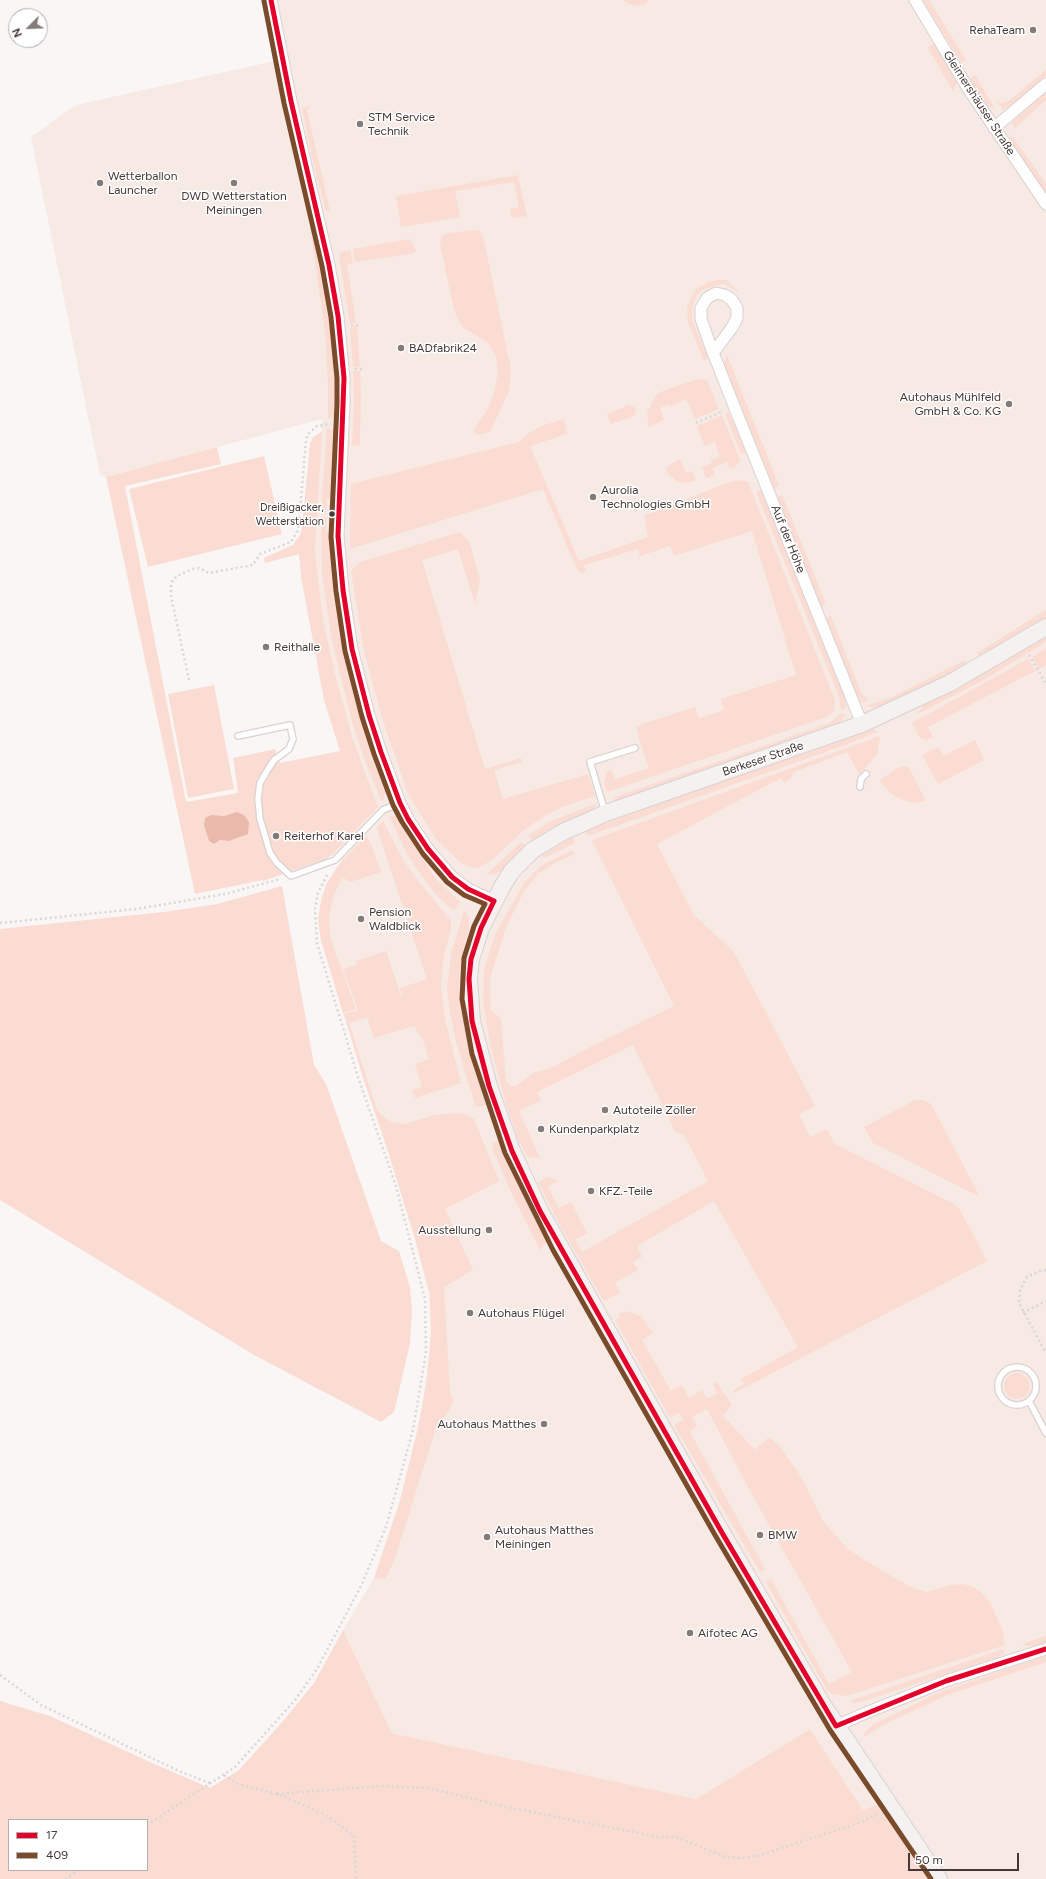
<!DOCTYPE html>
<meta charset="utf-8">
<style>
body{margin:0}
#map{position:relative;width:1046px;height:1879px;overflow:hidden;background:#faf6f5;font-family:Figtree,sans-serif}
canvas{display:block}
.legend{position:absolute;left:8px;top:1819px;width:140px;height:52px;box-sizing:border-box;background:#fff;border:1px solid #b4b0af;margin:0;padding:5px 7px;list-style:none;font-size:12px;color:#443936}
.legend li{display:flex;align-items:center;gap:8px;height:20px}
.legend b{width:20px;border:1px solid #b4b0af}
.north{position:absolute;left:8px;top:8px;width:40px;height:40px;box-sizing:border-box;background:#fff;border:1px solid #b4b0af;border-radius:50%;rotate:246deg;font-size:11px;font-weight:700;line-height:16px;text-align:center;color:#443936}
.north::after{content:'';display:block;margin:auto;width:14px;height:18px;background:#847b79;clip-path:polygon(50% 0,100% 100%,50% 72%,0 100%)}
.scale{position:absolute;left:908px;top:1853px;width:111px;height:18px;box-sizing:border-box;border:2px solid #443936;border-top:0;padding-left:5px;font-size:12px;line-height:14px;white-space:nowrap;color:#443936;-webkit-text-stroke:3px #fff;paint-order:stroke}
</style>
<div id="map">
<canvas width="1046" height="1879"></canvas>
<ul class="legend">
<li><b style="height:5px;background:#e4002b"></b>17</li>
<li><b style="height:5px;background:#7a4b2a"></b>409</li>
</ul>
<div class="north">N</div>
<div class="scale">50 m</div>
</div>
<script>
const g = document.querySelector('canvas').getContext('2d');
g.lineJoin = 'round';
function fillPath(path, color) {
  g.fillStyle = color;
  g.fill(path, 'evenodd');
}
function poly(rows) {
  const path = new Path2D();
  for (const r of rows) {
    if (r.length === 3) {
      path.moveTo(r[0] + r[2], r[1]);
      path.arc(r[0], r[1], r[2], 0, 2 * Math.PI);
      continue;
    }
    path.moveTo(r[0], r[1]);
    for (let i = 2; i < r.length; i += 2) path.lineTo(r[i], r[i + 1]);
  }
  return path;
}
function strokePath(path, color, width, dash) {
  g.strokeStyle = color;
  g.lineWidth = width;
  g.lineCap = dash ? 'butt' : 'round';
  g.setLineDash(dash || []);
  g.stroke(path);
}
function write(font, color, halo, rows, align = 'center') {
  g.font = font + ' Figtree,sans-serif';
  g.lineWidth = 3;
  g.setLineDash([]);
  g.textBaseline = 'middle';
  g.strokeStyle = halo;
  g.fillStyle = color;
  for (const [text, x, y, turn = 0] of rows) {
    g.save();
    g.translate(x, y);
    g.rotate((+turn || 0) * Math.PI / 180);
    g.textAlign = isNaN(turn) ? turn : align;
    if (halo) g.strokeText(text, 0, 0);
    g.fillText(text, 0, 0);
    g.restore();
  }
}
fillPath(poly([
 [277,0,1046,0,1046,1879,930,1879,863,1810,810,1729,696,1799,392,1733,343,1630,374,1578,399,1504,421,1413,431,1348,431,1333,429,1295,415,1239,387,1148,343,1013,321,940,319,929,321,897,326,885,341,862,332,855,378,807,353,739,335,674,323,618,315,552,322,419,106,477,100,475,31,137,76,105,288,58]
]), '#f7e9e4');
fillPath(poly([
 [623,0,648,0,646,4,637,6,629,4],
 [923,0,929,0,966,60,961,62],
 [934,43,957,82,953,91,928,48],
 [1046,70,1046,76,1013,104,1003,110,997,101,1001,103,1009,101],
 [975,75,995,109,987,105,980,97,970,78],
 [1046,93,1046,100,1015,128,1012,124,1014,120],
 [311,105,307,110,330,211,326,211,315,170,302,109],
 [1010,133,1046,184,1046,193,1012,144],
 [518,175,527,216,512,218,510,209,519,207,514,182,455,191,460,217,401,227,396,196],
 [309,219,311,219,318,243,328,292,335,348,337,417,328,419,328,382,325,332],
 [473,230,478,230,483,236,511,369,509,391,490,432,478,435,473,431,487,410,494,393,498,373,496,356,487,342,464,328,457,318,454,309,440,244,442,236,445,234],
 [409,239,413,243,416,252,410,254,355,262,353,249],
 [350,250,353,263,347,264,356,323,350,324,339,256,341,252],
 [718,280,727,280,739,293,725,284,717,285,702,290,696,296,693,305,692,320,708,358,704,361,688,321,687,308,695,290,708,282],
 [357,327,360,367,353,367,350,328],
 [727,355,779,485,774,488,724,364],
 [353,371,360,371,361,392,360,441,360,445,355,446,352,445,354,402],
 [697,379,707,380,719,409,695,419,686,399,670,407,669,404,660,408,664,420,649,427,647,413,655,397,660,392],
 [629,405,636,408,634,416,611,424,607,414],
 [729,412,746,452,741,454,725,414],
 [722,415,740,460,736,466,730,469,727,462,713,468,715,475,706,478,702,467,712,463,711,460,720,456,715,442,705,446,697,426],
 [564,419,567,434,530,446,579,561,648,537,644,516,727,483,738,480,748,482,835,700,834,710,832,713,824,718,607,792,604,782,606,772,611,770,615,779,649,768,638,737,639,736,636,726,695,707,699,718,724,710,721,699,796,675,752,531,674,556,670,546,640,556,638,549,584,565,586,572,581,573,576,567,543,489,350,549,351,484,519,442,529,433,541,426],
 [327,428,336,432,333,499,327,499,326,512,321,512],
 [322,431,315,552,323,618,335,674,353,739,378,807,332,855,326,859,263,881,263,880,195,894,106,477,217,447,221,464,125,486,186,802,238,793,233,758,275,749,280,763,340,751,324,700,301,577,299,554,265,563,264,558,293,545,300,535,302,527,310,444,313,437],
 [264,456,282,534,148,567,129,489],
 [680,459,686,473,692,471,696,480,687,483,677,482,667,472,665,468],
 [761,490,845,697,846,709,841,710,839,696,756,492],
 [782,495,826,604,821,606,777,497],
 [321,517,326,517,326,531,332,531,335,583,341,628,362,710,387,790,382,802,370,774,354,729,332,641,322,573],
 [460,532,469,541,480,580,475,604,458,549,422,560,485,769,521,758,522,762,494,770,503,799,588,774,595,796,562,807,543,817,524,830,492,860,478,868,473,868,461,863,437,840,408,794,383,721,364,651,351,571,361,562,370,559],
 [1046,610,1046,618,980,658,977,653],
 [831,616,861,693,869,700,862,703,854,689,826,618],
 [1046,635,1046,642,1035,649,980,682,916,715,924,705],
 [1046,648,1046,665,1039,669,1032,657],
 [1028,659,1035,671,928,727,933,737,927,740,920,738,912,723],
 [965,660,968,666,879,708,865,706,892,697],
 [214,685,234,789,188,798,168,694],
 [840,714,846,714,838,724,620,801,612,798,830,723],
 [873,728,877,732,845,745,588,836,585,831,666,801,808,752],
 [880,736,877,754,861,773,859,774,847,752,794,772,790,779,784,783,781,778,657,844,693,914,734,952,815,1106,799,1114,810,1137,827,1129,833,1141,837,1145,954,1204,959,1208,987,1261,734,1393,733,1391,744,1384,741,1379,798,1347,714,1201,637,1246,642,1257,633,1262,638,1270,615,1283,620,1293,604,1301,562,1229,538,1182,548,1177,558,1181,548,1187,559,1208,571,1202,587,1233,575,1240,582,1252,708,1181,684,1135,675,1131,633,1045,537,1092,541,1100,519,1111,540,1158,527,1157,517,1136,504,1097,491,1048,483,1001,484,969,495,935,524,883,542,865,572,850,575,854,555,863,539,873,524,891,507,925,490,978,491,1010,501,1019,506,1081,511,1086,516,1086,535,1072,549,1069,592,1046,674,1006,592,840],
 [975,740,984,760,938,784,922,755,938,747,943,756],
 [903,766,908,767,910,770,926,801,915,803,902,800,892,794,879,781,897,768],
 [597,803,593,811,553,827,532,840,528,836,551,821],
 [389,816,400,817,410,838,435,878,460,902,454,911,435,894,415,866,407,854],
 [383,821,403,860,415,877,451,921,451,930,444,954,441,985,445,1020,461,1083,415,1098,412,1090,422,1087,415,1064,429,1059,422,1037,418,1034,415,1026,374,1038,367,1017,349,1023,376,1107,380,1113,386,1119,394,1123,405,1124,434,1115,459,1113,467,1115,474,1119,499,1181,445,1209,473,1270,444,1287,450,1392,453,1401,450,1409,436,1428,395,1558,386,1578,382,1579,374,1578,399,1504,417,1433,426,1385,431,1333,430,1294,415,1239,387,1148,362,1075,344,1014,358,1010,343,969,357,965,356,961,386,951,401,996,394,999,402,996,400,988,427,979,377,828],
 [366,836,372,846,381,872,350,882,344,878,342,879,335,892,329,915,330,937,356,1009,343,1013,321,940,318,919,320,907,326,885,334,872,341,862],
 [573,837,575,843,544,858,542,856],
 [521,842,526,846,504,869,496,874,486,875],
 [282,886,314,1065,326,1084,381,1241,399,1251,410,1287,412,1311,410,1344,394,1412,381,1422,254,1355,0,1200,0,929,164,912,217,904],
 [464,910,469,917,469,928,463,951,459,978,460,1002,468,1043,487,1105,476,1107,456,1042,449,1007,447,988,451,955],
 [915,1100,923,1100,931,1104,980,1197,873,1143,864,1127],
 [500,1140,547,1241,540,1250,510,1190,493,1150,492,1142],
 [625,1311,641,1316,653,1333,642,1340,671,1391,682,1385,689,1398,702,1390,707,1399,718,1393,713,1384,716,1382,732,1405,723,1416,755,1450,769,1437,781,1448,802,1478,823,1521,846,1547,864,1560,909,1586,920,1590,927,1592,951,1585,963,1584,974,1587,982,1593,989,1601,1002,1629,1005,1645,856,1693,846,1696,832,1694,827,1690,766,1582,771,1579,829,1684,852,1672,755,1500,707,1409,692,1417,697,1426,690,1432,765,1569,760,1572,674,1425,683,1420,679,1413,670,1418,615,1320,620,1317,619,1314],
 [1017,1386,13],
 [343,1630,392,1733,696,1799,810,1729,863,1810,879,1804,930,1879,0,1879,0,1701,50,1716,152,1763,210,1788,239,1770,284,1720,314,1683],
 [9,1820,147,1820,147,1870,9,1870],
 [1046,1636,1046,1642,1035,1646,1028,1646,1022,1644],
 [1004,1649,1004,1654,998,1657,861,1702,854,1703,849,1701],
 [1046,1656,1046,1662,947,1695,881,1726,866,1736,864,1735,864,1733,872,1725,940,1692]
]), '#fbdcd2');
fillPath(poly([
 [237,812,244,815,249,822,248,834,229,841,220,840,214,844,209,841,204,825,205,818,211,815,224,816]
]), '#e9baac');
const service = poly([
 [238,736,290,725,293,739,289,749,274,760,267,771,260,783,258,799,260,819,270,853,277,863,291,876,335,860,383,810,400,803],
 [860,787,861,779,866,774],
 [605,812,590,762,635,748],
 [1017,1386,19],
 [1029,1401,1046,1433]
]);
const minor = poly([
 [271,0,291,101,329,265,338,316,344,378,344,404,338,536,343,590,352,649,369,715,381,752,400,803,408,819,428,849,452,877,468,889,494,901],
 [915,0,969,90,1046,204],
 [994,128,1046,84],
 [713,353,731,329,737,318,737,308,732,300,725,295,716,293,707,298,701,308,701,319,713,353,718,365,734,406,862,724],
 [836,1726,868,1712,946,1681,1046,1649]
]);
const secondary = poly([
 [939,1879,823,1705,721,1531,540,1211,512,1151,489,1086,472,1021,469,979,471,959,481,928,502,887,511,872,533,850,563,832,606,813,862,724,950,683,1046,627]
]);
strokePath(service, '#d9d2d0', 8);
strokePath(minor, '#d9d2d0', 13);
strokePath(secondary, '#d9d2d0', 18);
strokePath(poly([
 [351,326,361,325],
 [355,369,363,369],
 [696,423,723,411],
 [1029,655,1046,684],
 [189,680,171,596,171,583,177,576,192,569,199,568,209,573,253,565,260,554,291,542,298,530,299,522,306,440,308,434,317,426,331,424],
 [0,923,137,909,225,894,280,879],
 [1046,1270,1040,1271,1027,1277,1020,1290,1019,1303,1046,1353],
 [1023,1313,1046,1301],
 [0,1675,41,1705,181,1772,210,1783],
 [224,1775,238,1784,277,1794,324,1814,354,1836,356,1879],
 [277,1794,383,1786,428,1788,511,1808,659,1837,675,1837,726,1857,741,1858,757,1856,862,1822,877,1814],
 [147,1825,235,1767,295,1700,317,1669,361,1586,386,1527,413,1430,426,1352,425,1299,396,1186,358,1077,317,943,315,909,318,893,328,873],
 [65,1879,79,1870]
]), '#d9d7d7', 2.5, [2, 3]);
strokePath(service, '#fefefe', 5.5);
strokePath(minor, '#fefefe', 11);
strokePath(secondary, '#f5f1f0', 16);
strokePath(poly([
 [271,0,291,101,329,265,338,316,344,378,338,536,343,590,352,649,369,715,381,752,400,803,408,819,428,849,452,877,468,889,494,901,481,928,471,959,469,979,472,1021,489,1086,512,1151,540,1211,721,1531,836,1726,946,1681,1046,1649]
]), '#e4002b', 5);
strokePath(poly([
 [264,1,284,103,322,266,331,317,337,378,337,404,331,537,336,591,345,651,362,717,374,754,393,805,402,822,423,854,447,882,464,895,485,904,474,926,464,958,462,999,472,1054,505,1153,553,1250,715,1535,830,1730,931,1879]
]), '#7a4b2a', 5);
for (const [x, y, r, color] of [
 [1033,30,4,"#847b79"],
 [360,124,4,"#847b79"],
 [100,183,4,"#847b79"],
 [234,183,4,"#847b79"],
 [401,348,4,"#847b79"],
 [1009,404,4,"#847b79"],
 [593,497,4,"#847b79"],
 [332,514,3.5,"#443936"],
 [266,647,4,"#847b79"],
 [276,836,4,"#847b79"],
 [361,919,4,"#847b79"],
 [605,1110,4,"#847b79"],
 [541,1129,4,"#847b79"],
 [591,1191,4,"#847b79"],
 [489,1230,4,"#847b79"],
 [470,1313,4,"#847b79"],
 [544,1424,4,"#847b79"],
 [760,1535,4,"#847b79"],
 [487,1537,4,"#847b79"],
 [690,1633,4,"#847b79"]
]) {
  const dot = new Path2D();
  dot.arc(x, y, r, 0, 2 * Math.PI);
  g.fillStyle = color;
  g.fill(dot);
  strokePath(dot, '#fff', 1.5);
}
write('11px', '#443936', '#fff', [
 ["Dreißigacker,",324,508],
 ["Wetterstation",324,522]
], 'right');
write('12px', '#443936', '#fff', [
 ["RehaTeam",1025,30,"right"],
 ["STM Service",368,117],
 ["Technik",368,131],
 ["Wetterballon",108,176],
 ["Launcher",108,190],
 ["DWD Wetterstation",234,196,"center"],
 ["Meiningen",234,210,"center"],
 ["BADfabrik24",409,348],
 ["Autohaus Mühlfeld",1001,397,"right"],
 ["GmbH & Co. KG",1001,411,"right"],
 ["Aurolia",601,490],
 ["Technologies GmbH",601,504],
 ["Reithalle",274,647],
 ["Reiterhof Karel",284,836],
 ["Pension",369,912],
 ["Waldblick",369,926],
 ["Autoteile Zöller",613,1110],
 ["Kundenparkplatz",549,1129],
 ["KFZ.-Teile",599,1191],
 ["Ausstellung",481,1230,"right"],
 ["Autohaus Flügel",478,1313],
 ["Autohaus Matthes",536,1424,"right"],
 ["Autohaus Matthes",495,1530],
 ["Meiningen",495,1544],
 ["BMW",768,1535],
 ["Aifotec AG",698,1633]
], 'left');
write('12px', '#443936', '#fff', [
 ["Gleimershäuser Straße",979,103,57],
 ["Auf der Höhe",788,539,68],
 ["Berkeser Straße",763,759,-19]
]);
</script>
